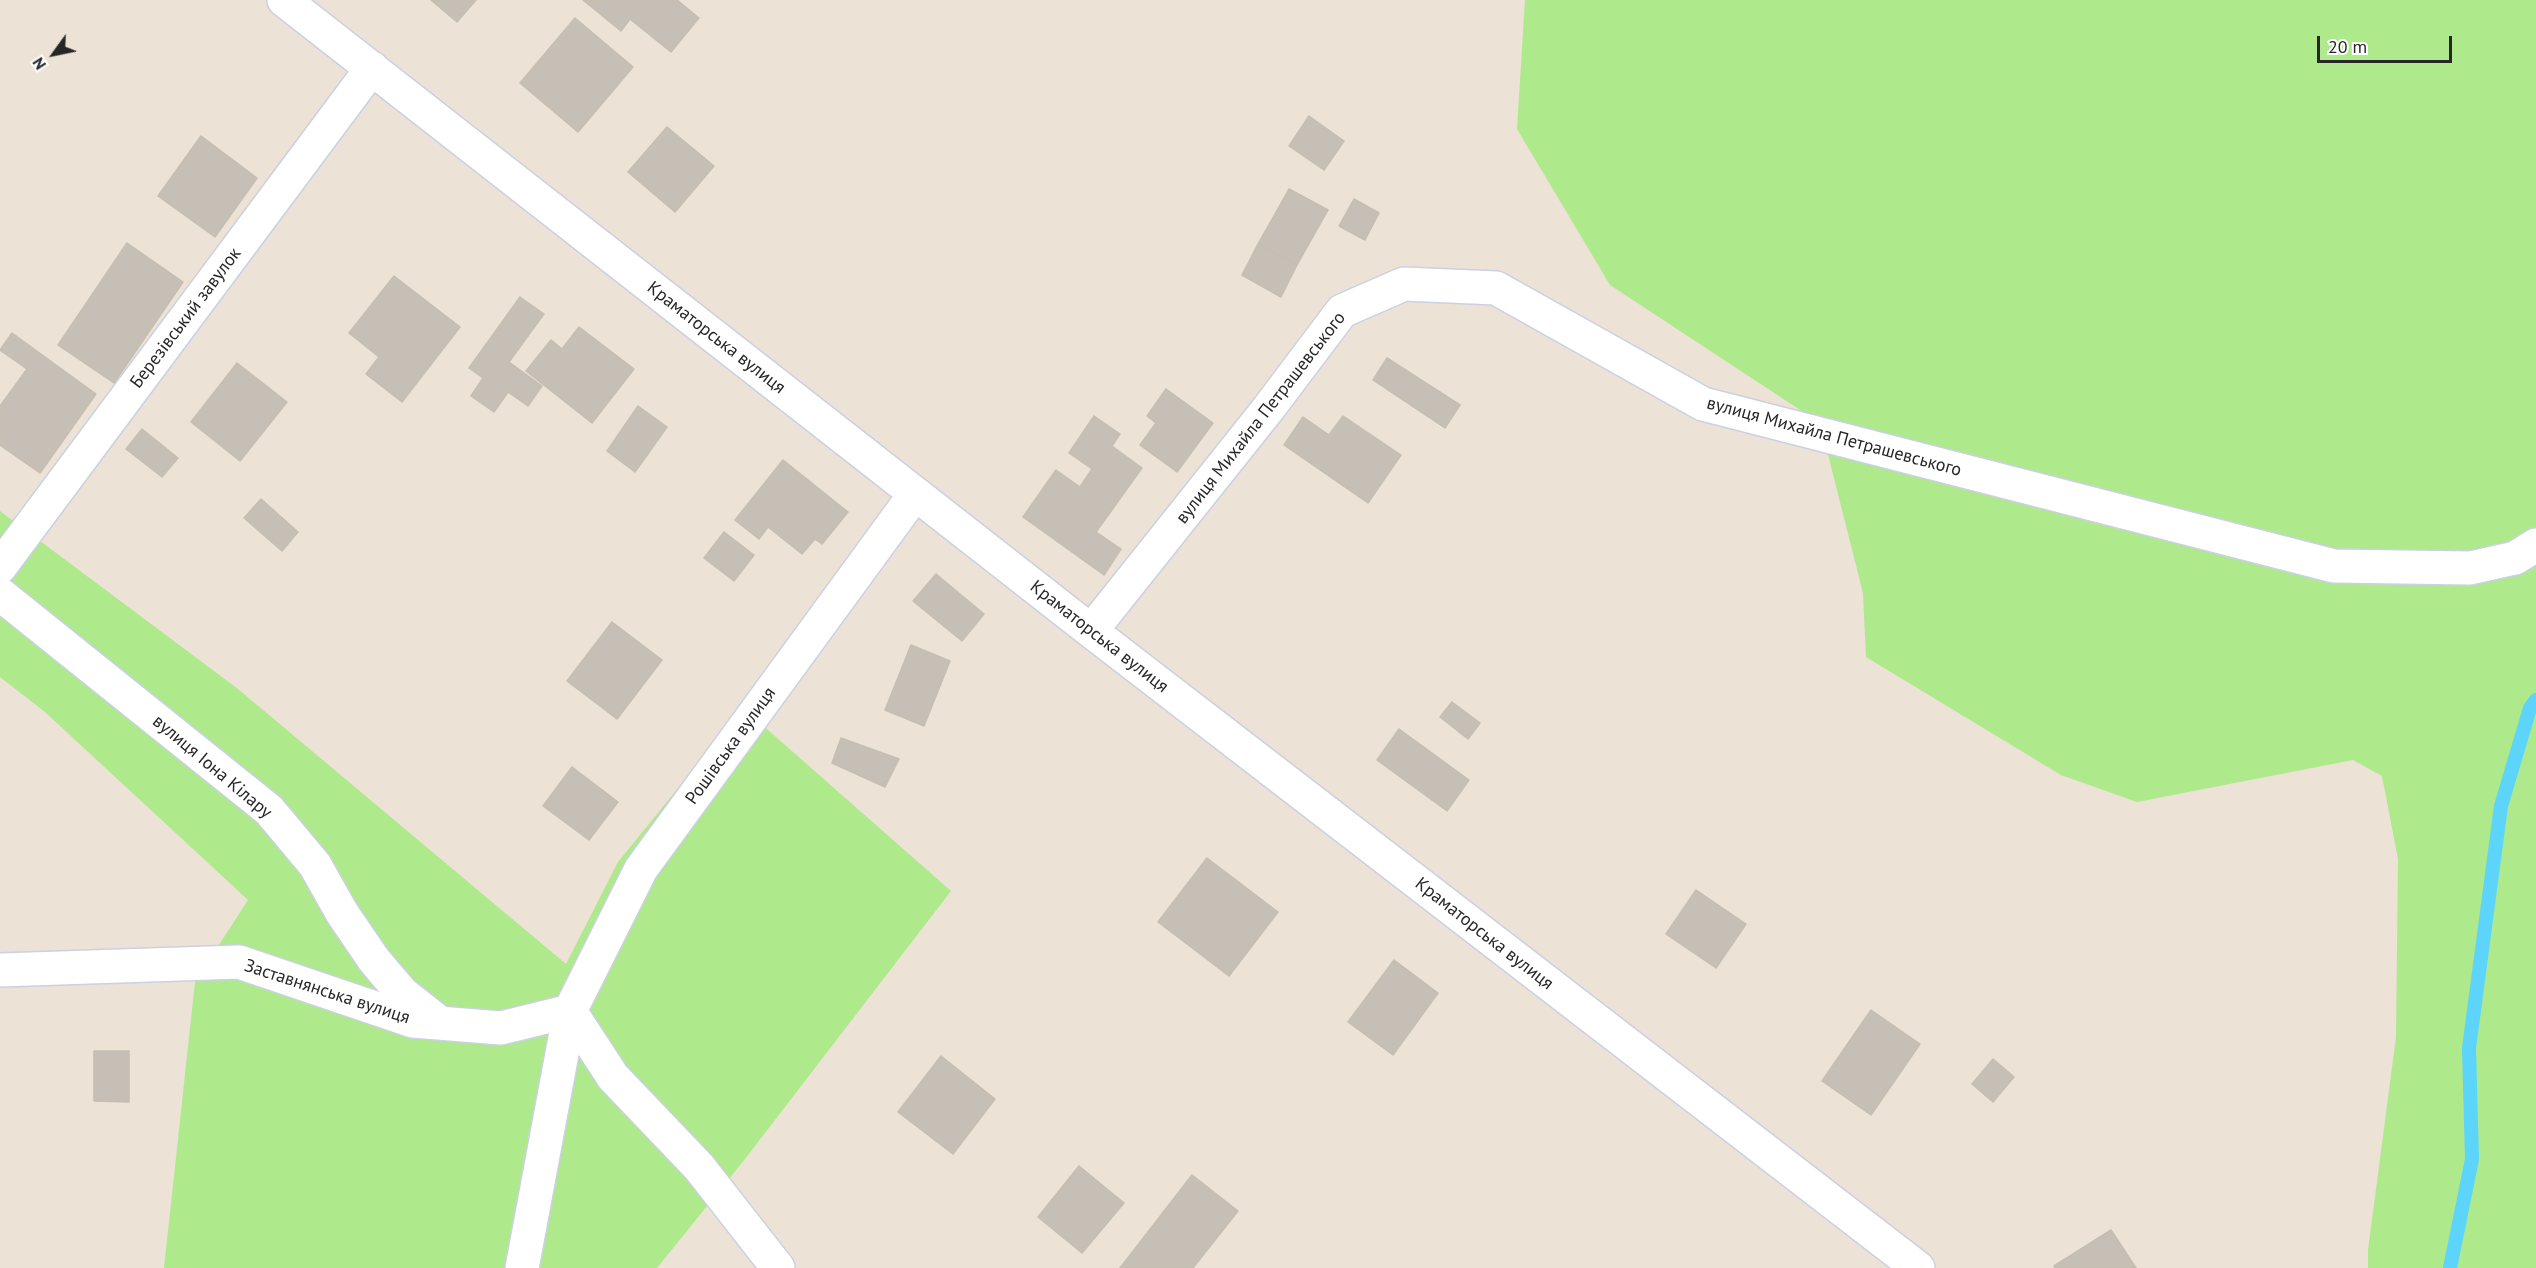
<!DOCTYPE html>
<meta charset="utf-8">
<style>
body{margin:0}
#map{position:relative;width:2536px;height:1268px;overflow:hidden;background:#ece2d6;font-family:"PT Sans",sans-serif}
canvas{display:block}
.north{position:absolute;left:24px;top:24px;width:60px;height:60px;-webkit-text-stroke:4px #fff;paint-order:stroke;rotate:237deg;font-size:16px;font-weight:700;line-height:24px;text-align:center;color:#272727}
.north::after{content:'';display:block;margin:auto;width:21px;height:27px;background:#272727;clip-path:polygon(50% 0,100% 100%,50% 72%,0 100%)}
.scale{position:absolute;left:2317px;top:36px;width:135px;height:27px;box-sizing:border-box;border:3px solid #272727;border-top:0;padding-left:8px;font-size:18px;line-height:21px;white-space:nowrap;color:#272727;-webkit-text-stroke:4px #fff;paint-order:stroke}
</style>
<div id="map">
<canvas width="2536" height="1268"></canvas>
<div class="north">N</div>
<div class="scale">20 m</div>
</div>
<script>
const g = document.querySelector('canvas').getContext('2d');
g.lineJoin = 'round';
function fillPath(path, color) {
  g.fillStyle = color;
  g.fill(path, 'evenodd');
}
function poly(rows) {
  const path = new Path2D();
  for (const r of rows) {
    path.moveTo(r[0], r[1]);
    for (let i = 2; i < r.length; i += 2) path.lineTo(r[i], r[i + 1]);
  }
  return path;
}
function strokePath(path, color, width, dash) {
  g.strokeStyle = color;
  g.lineWidth = width;
  g.lineCap = dash ? 'butt' : 'round';
  g.setLineDash(dash || []);
  g.stroke(path);
}
function write(font, color, halo, rows, align = 'center') {
  g.font = font + ' "PT Sans",sans-serif';
  g.lineWidth = 4.5;
  g.setLineDash([]);
  g.textBaseline = 'middle';
  g.strokeStyle = halo;
  g.fillStyle = color;
  for (const [text, x, y, turn = 0] of rows) {
    g.save();
    g.translate(x, y);
    g.rotate((+turn || 0) * Math.PI / 180);
    g.textAlign = isNaN(turn) ? turn : align;
    if (halo) g.strokeText(text, 0, 0);
    g.fillText(text, 0, 0);
    g.restore();
  }
}
fillPath(poly([
 [1525,0,2536,0,2536,1268,2368,1268,2368,1250,2396,1037,2398,859,2382,776,2353,760,2137,802,2061,775,1866,657,1863,593,1820,423,1610,285,1517,129],
 [0,511,238,689,566,964,618,862,743,708,951,891,745,1159,657,1268,164,1268,195,982,248,900,45,712,0,677]
]), '#aee98c');
strokePath(poly([
 [2450,1268,2472,1159,2469,1048,2501,806,2530,708,2536,700]
]), '#5dd4fa', 14);
const building = poly([
 [431,0,476,0,457,22,431,0],
 [583,0,677,0,699,18,671,52,630,19,621,31,583,0],
 [575,18,633,67,578,132,520,83,575,18],
 [1309,116,1344,141,1324,170,1289,146,1309,116],
 [667,127,714,166,675,212,628,172,667,127],
 [201,136,257,178,215,237,158,196,201,136],
 [1289,189,1328,210,1297,265,1258,244,1289,189],
 [1354,199,1379,213,1365,240,1339,226,1354,199],
 [127,243,183,282,114,383,58,345,127,243],
 [1258,244,1297,265,1281,297,1242,275,1258,244],
 [394,276,460,327,402,402,366,374,379,357,349,333,394,276],
 [520,297,544,314,509,362,542,386,528,406,508,392,494,412,471,396,483,378,469,368,520,297],
 [579,327,634,369,592,423,526,371,551,340,562,349,579,327],
 [12,333,96,394,40,473,0,445,0,406,27,369,0,350,12,333],
 [1387,358,1460,405,1445,428,1373,380,1387,358],
 [237,363,287,402,240,461,191,422,237,363],
 [1166,389,1213,423,1177,472,1140,445,1156,423,1147,416,1166,389],
 [638,406,667,427,635,472,607,451,638,406],
 [1094,416,1120,434,1112,446,1142,468,1096,532,1121,549,1104,575,1023,517,1056,470,1080,487,1092,469,1069,453,1094,416],
 [1343,416,1401,455,1368,503,1284,445,1303,417,1329,435,1343,416],
 [142,429,178,458,162,477,126,449,142,429],
 [783,460,848,512,822,544,815,539,802,554,768,527,759,539,735,520,783,460],
 [261,499,298,532,282,551,244,518,261,499],
 [724,532,754,555,734,581,704,558,724,532],
 [936,574,984,614,962,641,913,601,936,574],
 [612,622,662,660,617,719,567,681,612,622],
 [911,645,950,661,924,726,885,710,911,645],
 [1452,702,1480,723,1468,739,1440,717,1452,702],
 [1399,729,1469,780,1447,811,1377,760,1399,729],
 [841,738,899,759,885,787,832,763,841,738],
 [572,767,618,802,589,840,543,806,572,767],
 [1207,858,1278,912,1229,976,1158,922,1207,858],
 [1696,890,1746,924,1716,968,1666,934,1696,890],
 [1394,960,1438,993,1393,1055,1348,1022,1394,960],
 [1871,1010,1920,1044,1871,1115,1822,1081,1871,1010],
 [94,1051,129,1051,129,1102,94,1101,94,1051],
 [941,1056,995,1099,953,1154,898,1112,941,1056],
 [1993,1059,2014,1077,1993,1102,1972,1084,1993,1059],
 [1079,1166,1124,1203,1082,1253,1038,1217,1079,1166],
 [1192,1175,1238,1211,1193,1268,1120,1268,1192,1175],
 [2111,1230,2136,1268,2055,1268,2054,1266,2111,1230]
]);
fillPath(building, '#c6bfb6');
strokePath(building, '#c6beb0', 1.5);
const minor = poly([
 [284,0,1091,631,1918,1268],
 [0,567,372,68],
 [0,594,269,810,315,865,342,913,374,960,402,993,440,1023],
 [1091,631,1268,409,1342,311,1404,284,1496,288,1703,404,2334,566,2470,568,2515,558,2536,545],
 [0,970,239,962,413,1021,501,1028,570,1011],
 [570,1011,613,1077,699,1167,778,1268],
 [522,1268,570,1011,641,869,915,494]
]);
strokePath(minor, '#cbd0e2', 36);
strokePath(minor, '#fff', 33);
write('18px', '#272727', '#fff', [
 ["Березівський завулок",186,318,-53],
 ["Краматорська вулиця",716,338,38],
 ["вулиця Михайла Петрашевського",1261,418,-52],
 ["вулиця Михайла Петрашевського",1834,437,15],
 ["Краматорська вулиця",1099,637,38],
 ["Рошівська вулиця",731,746,-54],
 ["вулиця Іона Кілару",212,767,40],
 ["Краматорська вулиця",1484,934,38],
 ["Заставнянська вулиця",327,992,18]
]);
</script>
